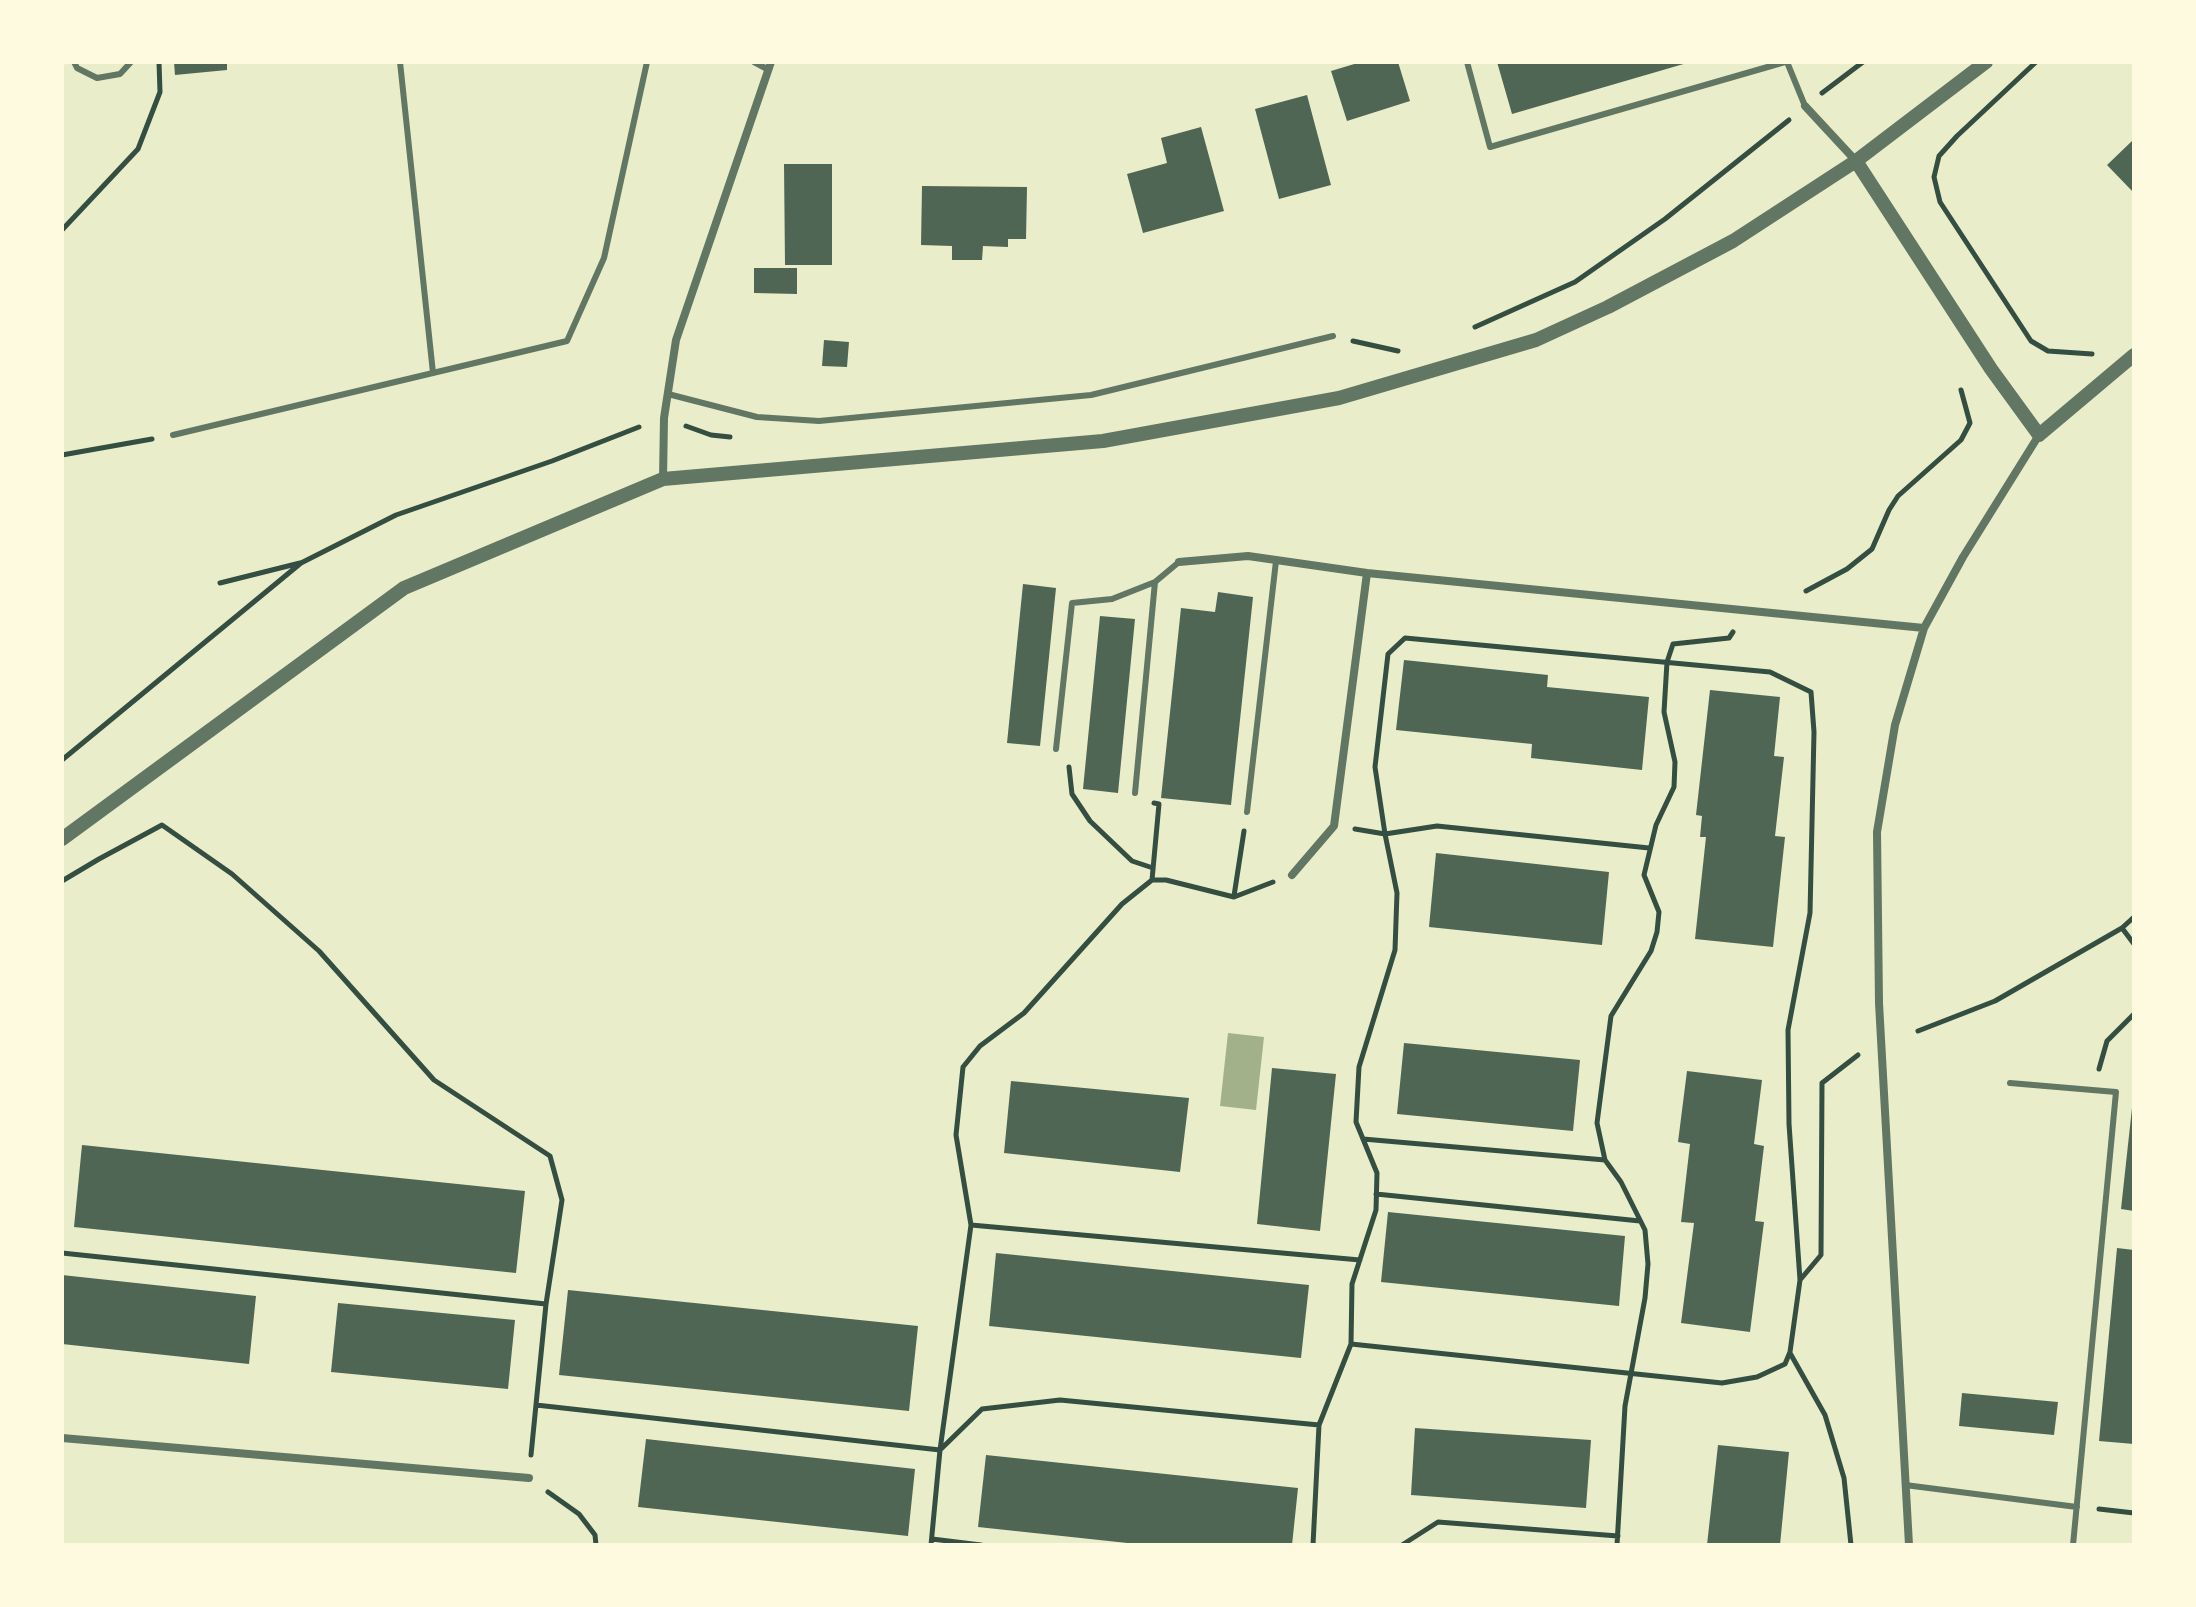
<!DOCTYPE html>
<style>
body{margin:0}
#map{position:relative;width:2196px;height:1607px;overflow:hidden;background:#e9edc9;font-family:"Source Sans 3",sans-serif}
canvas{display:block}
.frame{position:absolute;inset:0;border:64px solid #fefae0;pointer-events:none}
</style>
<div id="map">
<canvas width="2196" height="1607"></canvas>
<div class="frame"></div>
</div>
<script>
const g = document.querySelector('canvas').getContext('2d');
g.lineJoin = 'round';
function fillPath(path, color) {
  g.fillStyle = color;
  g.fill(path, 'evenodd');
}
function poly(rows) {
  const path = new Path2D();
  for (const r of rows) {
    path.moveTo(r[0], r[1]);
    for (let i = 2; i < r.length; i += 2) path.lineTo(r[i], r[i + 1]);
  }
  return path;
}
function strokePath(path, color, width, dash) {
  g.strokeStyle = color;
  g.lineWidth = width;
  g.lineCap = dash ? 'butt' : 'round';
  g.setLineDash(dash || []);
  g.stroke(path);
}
fillPath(poly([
 [1228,1033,1264,1037,1256,1110,1220,1106]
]), '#a3b18a');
fillPath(poly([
 [174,62,227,62,227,70,175,75],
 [1361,62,1398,62,1410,101,1347,121,1331,71],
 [1497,62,1687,62,1687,63,1512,114],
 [1307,95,1331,185,1279,199,1255,109],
 [1201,127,1224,211,1143,233,1127,174,1167,163,1161,138],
 [2132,141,2134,143,2134,193,2107,165],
 [784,164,832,164,832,265,785,265],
 [922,186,1027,187,1026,239,1008,239,1008,247,983,246,982,260,952,260,952,246,921,245],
 [754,268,797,268,797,294,754,293],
 [824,340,849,342,847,367,822,366],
 [1023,584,1056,588,1040,746,1007,743],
 [1218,592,1253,597,1231,805,1161,798,1181,608,1215,612],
 [1100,616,1135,619,1118,793,1083,789],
 [1404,660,1548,675,1547,687,1649,697,1642,770,1531,758,1532,744,1396,730],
 [1710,690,1780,697,1774,756,1784,757,1775,836,1785,837,1773,947,1695,939,1706,837,1700,837,1702,816,1696,815],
 [1436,853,1609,872,1602,945,1429,927],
 [1404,1043,1580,1060,1573,1131,1397,1114],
 [1272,1068,1336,1074,1320,1231,1257,1224],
 [1687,1071,1762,1080,1754,1144,1764,1146,1755,1221,1764,1222,1750,1332,1681,1323,1694,1223,1681,1222,1690,1144,1678,1142],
 [1011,1081,1189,1098,1180,1172,1004,1153],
 [2132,1108,2134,1108,2134,1211,2121,1209],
 [82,1145,525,1191,516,1273,74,1227],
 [1388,1212,1625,1236,1619,1306,1381,1282],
 [2117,1248,2134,1250,2134,1444,2099,1441],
 [996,1253,1309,1285,1301,1358,989,1326],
 [62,1275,256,1296,249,1364,62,1344],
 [568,1290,918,1326,909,1411,559,1375],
 [338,1303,515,1320,508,1389,331,1372],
 [1962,1393,2058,1402,2054,1435,1959,1426],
 [1415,1428,1591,1440,1586,1508,1411,1495],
 [646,1439,915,1469,908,1536,638,1507],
 [1718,1445,1789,1452,1780,1545,1707,1545],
 [986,1455,1298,1488,1292,1545,1146,1545,978,1527]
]), '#4f6655');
strokePath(poly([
 [2036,62,1957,136,1939,156,1934,177,1940,202,2031,341,2048,351,2092,354],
 [1822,93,1863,62],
 [62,230,138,149,160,92,159,62],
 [1475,327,1575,282,1665,219,1789,120],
 [1353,341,1398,351],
 [686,426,711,435,730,437],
 [62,455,152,439],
 [220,583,300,563],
 [1806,591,1847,569,1872,549,1889,510,1898,496,1961,440,1970,423,1961,390],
 [62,760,301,563,396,515,552,461,639,427],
 [1069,767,1072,794,1090,821,1132,861,1153,868],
 [1355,829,1385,834,1437,826,1649,848],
 [1152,880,1159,804,1154,803],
 [62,881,99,859,162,825,232,874,319,951,434,1080,550,1156,562,1200,546,1304,531,1455],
 [1234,896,1244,831],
 [2122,928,2134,944],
 [1918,1031,1995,1001,2122,928,2134,917],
 [2099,1069,2107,1041,2134,1014],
 [1363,1139,1605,1160],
 [1376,1194,1640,1221],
 [971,1225,1360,1260],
 [62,1253,546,1304],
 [1351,1344,1352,1284,1376,1210,1377,1173,1356,1122,1359,1067,1395,950,1397,893,1385,834,1375,767,1388,654,1405,638,1770,672,1811,692,1814,732,1810,913,1788,1030,1789,1124,1800,1280],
 [1790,1353,1825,1415,1844,1478,1851,1545],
 [536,1405,940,1450,971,1225,956,1135,963,1067,980,1046,1024,1013,1122,904,1152,880,1166,880,1234,897,1273,882],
 [548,1492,579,1514,595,1535,596,1545],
 [2099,1509,2134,1513],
 [932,1539,981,1545],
 [931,1545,940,1450,982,1409,1060,1400,1319,1425,1351,1344,1722,1383,1757,1377,1785,1364,1790,1352,1800,1280,1821,1255,1822,1083,1858,1055],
 [1313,1545,1319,1425],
 [1402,1545,1438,1522,1618,1536],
 [1617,1545,1625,1406,1645,1298,1648,1264,1645,1230,1621,1182,1605,1160,1597,1123,1611,1016,1651,951,1657,932,1659,912,1644,875,1656,825,1674,787,1675,762,1664,712,1667,662,1673,644,1729,638,1733,632]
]), '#344e41', 5);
strokePath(poly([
 [74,62,77,68,97,78,120,74,131,62],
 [400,62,433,373],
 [754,62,767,69],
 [1467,62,1490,147,1785,62],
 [1787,62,1805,106],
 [668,394,757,417,819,421,1091,395,1333,336],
 [173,435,567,341,604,258,647,62],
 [1056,749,1072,603,1112,599,1155,582],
 [1135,793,1155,582,1179,562],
 [1247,812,1276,561],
 [2010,1083,2116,1092,2073,1545],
 [1905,1485,2077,1507]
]), '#617663', 6);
strokePath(poly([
 [1805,106,1856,161],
 [663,479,664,418,676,340,771,62],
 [1179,562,1248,556,1367,573,1924,628],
 [1292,875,1334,826,1367,573],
 [62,1438,529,1478],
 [1909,1545,1879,1003,1877,832,1895,725,1924,628,1963,557,2039,435]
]), '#617663', 8);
strokePath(poly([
 [1856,161,1991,369,2039,435,2134,355],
 [62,839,404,588,663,479,1103,441,1339,398,1536,340,1608,307,1733,241,1856,161,1986,62]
]), '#617663', 14);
</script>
